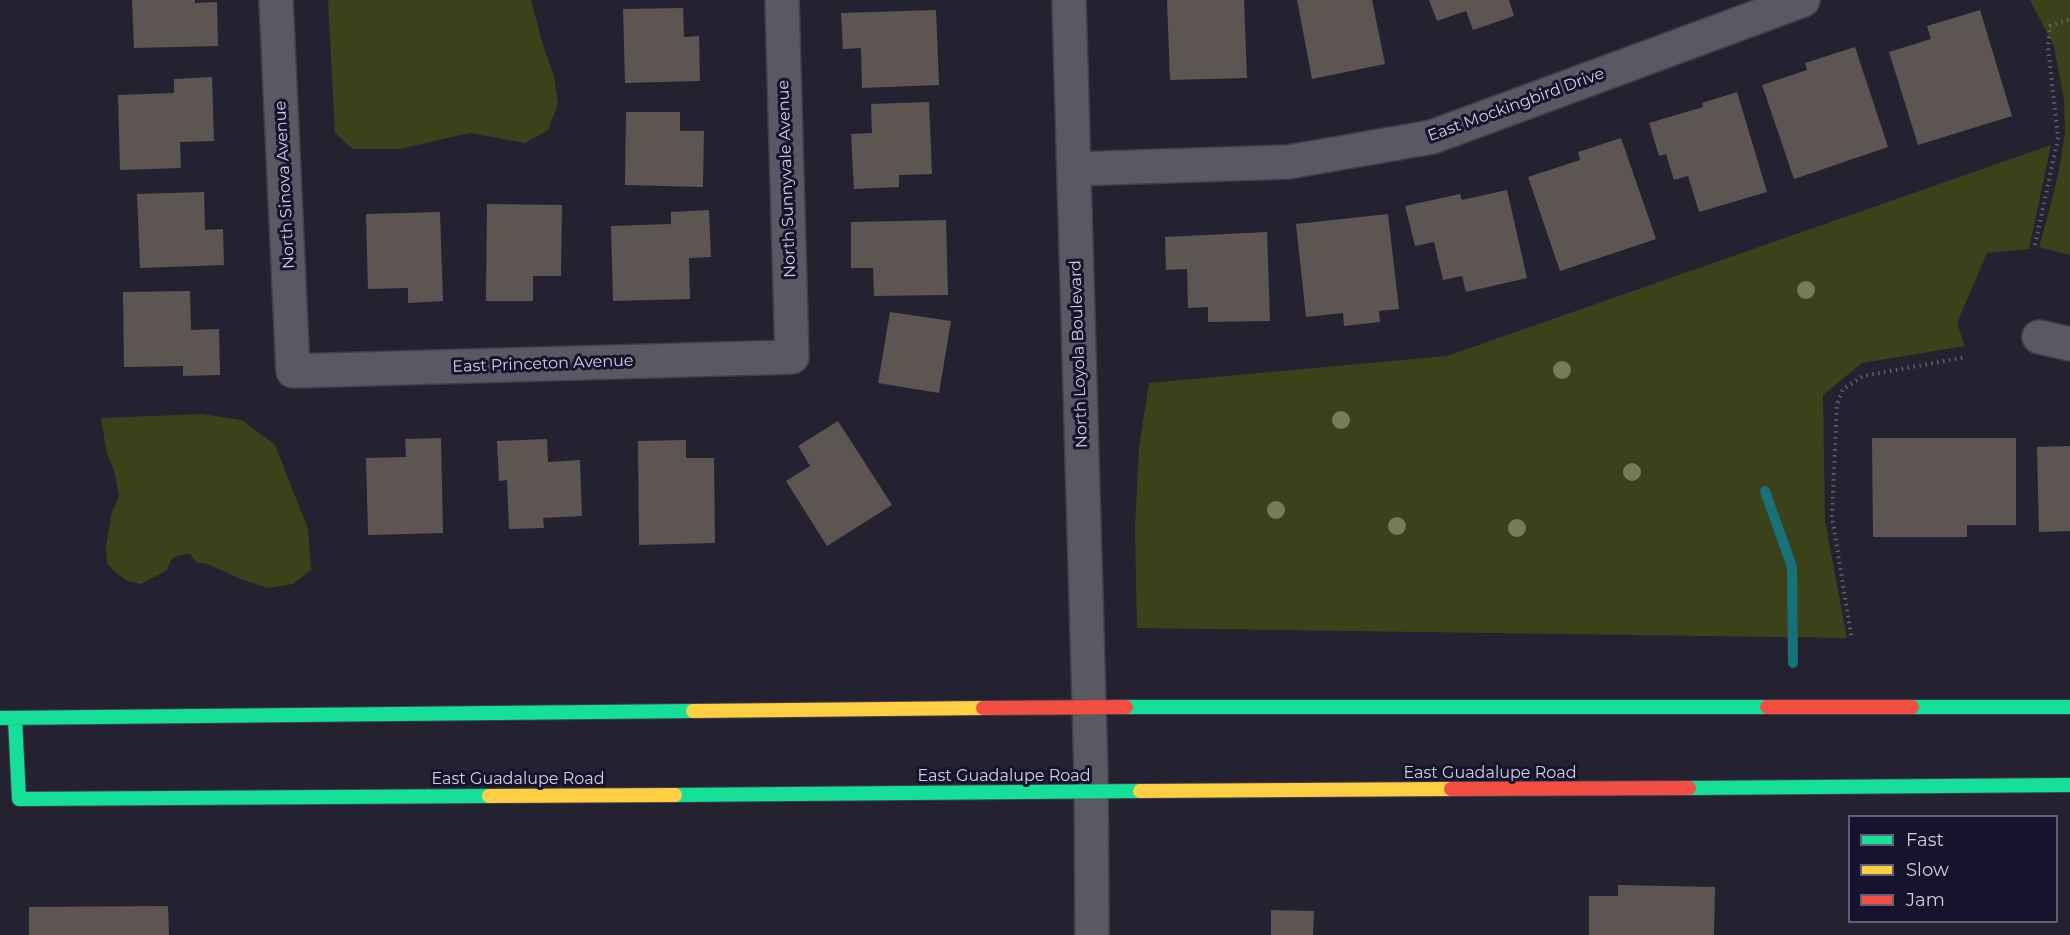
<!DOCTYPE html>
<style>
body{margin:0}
#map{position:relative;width:2070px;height:935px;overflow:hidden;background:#242231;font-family:Montserrat,sans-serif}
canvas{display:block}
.legend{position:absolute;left:1848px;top:815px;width:210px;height:108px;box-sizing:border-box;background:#16132c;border:2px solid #615f75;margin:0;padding:8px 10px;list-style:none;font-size:18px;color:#d1d0e2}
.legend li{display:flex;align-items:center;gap:12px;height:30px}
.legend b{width:30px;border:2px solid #615f75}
</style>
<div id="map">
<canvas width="2070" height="935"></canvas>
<ul class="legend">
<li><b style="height:8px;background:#16e098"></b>Fast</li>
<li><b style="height:8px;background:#ffcf43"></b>Slow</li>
<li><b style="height:8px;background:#f24e42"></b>Jam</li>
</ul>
</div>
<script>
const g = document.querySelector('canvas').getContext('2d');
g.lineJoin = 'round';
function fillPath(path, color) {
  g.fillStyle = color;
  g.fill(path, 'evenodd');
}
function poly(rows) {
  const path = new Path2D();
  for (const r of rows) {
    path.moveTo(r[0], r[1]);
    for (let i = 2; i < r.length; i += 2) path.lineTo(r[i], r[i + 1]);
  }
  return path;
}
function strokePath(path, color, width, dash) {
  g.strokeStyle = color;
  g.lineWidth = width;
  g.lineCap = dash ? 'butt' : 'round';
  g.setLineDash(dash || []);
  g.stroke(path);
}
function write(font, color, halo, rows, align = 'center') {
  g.font = font + ' Montserrat,sans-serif';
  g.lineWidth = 6;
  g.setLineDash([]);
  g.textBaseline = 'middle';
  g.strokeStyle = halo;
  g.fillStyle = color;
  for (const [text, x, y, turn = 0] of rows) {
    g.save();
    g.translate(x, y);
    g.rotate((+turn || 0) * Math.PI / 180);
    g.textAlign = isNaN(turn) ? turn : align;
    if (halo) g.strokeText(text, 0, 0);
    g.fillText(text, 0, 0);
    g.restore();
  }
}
fillPath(poly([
 [328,0,531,0,543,45,554,76,558,104,548,130,525,143,470,133,399,149,353,149,335,133],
 [2030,0,2070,0,2070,255,2039,247,2050,208,2059,170,2065,132,2064,100,2054,46],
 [2051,145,2029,249,1987,253,1957,323,1965,346,1862,363,1823,395,1825,521,1847,638,1137,628,1135,529,1139,447,1149,383,1447,356],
 [202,414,242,420,275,445,308,529,311,570,293,584,267,588,236,577,205,563,197,563,190,554,186,554,176,556,171,560,167,570,141,584,127,581,116,573,107,563,106,546,112,512,119,496,114,470,107,454,101,418]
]), '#3b421a');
strokePath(poly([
 [1765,491,1792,567,1793,663]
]), '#167178', 10);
fillPath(poly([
 [132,0,195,0,195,3,217,2,218,46,134,48],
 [1167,0,1244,0,1247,78,1170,80],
 [1297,0,1372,0,1385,64,1312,79],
 [1429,0,1509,0,1514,16,1473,30,1466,11,1437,21],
 [683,8,684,37,699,36,700,81,625,83,623,9],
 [936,10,939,85,862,88,861,48,843,49,841,13],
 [1980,10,2012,116,1918,145,1889,52,1931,39,1927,26],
 [1855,47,1888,147,1794,179,1762,85,1807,70,1805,63],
 [212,77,214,141,180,142,181,168,120,170,118,95,174,93,174,79],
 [1737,92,1767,192,1699,212,1688,176,1674,180,1666,154,1659,156,1649,123,1703,107,1702,103],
 [929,102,932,174,899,175,899,187,854,189,851,134,872,133,871,104],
 [626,112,680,112,680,131,704,131,703,187,625,185],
 [1621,138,1656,239,1560,271,1528,177,1580,160,1578,152],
 [1507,190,1527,278,1466,292,1462,276,1443,280,1434,242,1415,246,1405,206,1460,194,1462,200],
 [204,192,205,230,223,229,224,265,140,268,137,194],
 [487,204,562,205,561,276,533,276,533,301,486,301],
 [709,210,711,257,689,258,690,299,613,301,611,226,671,224,671,212],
 [440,212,443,301,408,303,408,288,368,289,366,214],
 [1388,214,1399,309,1379,311,1380,322,1344,326,1343,313,1306,317,1296,224],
 [946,220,948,295,874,296,873,268,851,268,851,222],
 [1267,232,1270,321,1208,322,1208,307,1188,308,1187,269,1166,270,1165,237],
 [190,291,191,330,219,329,220,375,183,376,183,366,124,367,123,292],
 [890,312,951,321,939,393,878,383],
 [838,421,892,505,827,546,786,481,810,466,798,446],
 [441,438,443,533,368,535,366,458,406,457,405,439],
 [1872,438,2016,438,2016,525,1967,525,1967,537,1873,537],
 [547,439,548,462,580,460,582,516,543,518,544,528,509,529,507,480,499,481,497,441],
 [686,440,686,458,714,458,715,543,639,545,638,441],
 [2070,446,2070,531,2039,532,2037,447],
 [1618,885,1715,887,1714,935,1589,935,1589,896,1618,896],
 [168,906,169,935,29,935,29,907],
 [1271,910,1314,911,1313,935,1271,935]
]), '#5d5552');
const street = poly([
 [276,0,293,371,792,357,782,0],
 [1069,0,1091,773,1092,935],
 [1074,169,1288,162,1432,137,1803,0],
 [2039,337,2070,344]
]);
const fast = poly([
 [1126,707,1767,707],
 [1912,707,2070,707],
 [0,718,693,711],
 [15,718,19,799,489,796],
 [1689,788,2070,785],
 [675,795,1140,791]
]);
const slow = poly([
 [693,711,983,708],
 [1140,791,1451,789],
 [489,796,675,795]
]);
const jam = poly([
 [1767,707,1912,707],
 [983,708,1126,707],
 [1451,789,1689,788]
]);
strokePath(street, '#413f4c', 36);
strokePath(fast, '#413f4c', 16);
strokePath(slow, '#413f4c', 16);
strokePath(jam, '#413f4c', 16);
strokePath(poly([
 [2035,245,2058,138,2048,46,2050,26,2070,19],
 [1851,635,1832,516,1837,404,1843,389,1863,376,1966,357]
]), '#62616c', 4, [1.5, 4.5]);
strokePath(street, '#595863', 33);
strokePath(fast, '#16e098', 14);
strokePath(slow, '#ffcf43', 14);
strokePath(jam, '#f24e42', 14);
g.fillStyle = '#757d54';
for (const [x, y] of [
 [1806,290],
 [1562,370],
 [1341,420],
 [1632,472],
 [1276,510],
 [1397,526],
 [1517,528]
]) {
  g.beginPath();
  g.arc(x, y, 9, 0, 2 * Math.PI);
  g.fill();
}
write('16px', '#d1d0e2', '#16132c', [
 ["East Mockingbird Drive",1516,105,-20],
 ["North Sunnyvale Avenue",787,179,-92],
 ["North Sinova Avenue",285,185,-93],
 ["North Loyola Boulevard",1079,354,-92],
 ["East Princeton Avenue",543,364,-2],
 ["East Guadalupe Road",1490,773],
 ["East Guadalupe Road",1004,776],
 ["East Guadalupe Road",518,779]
]);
</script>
